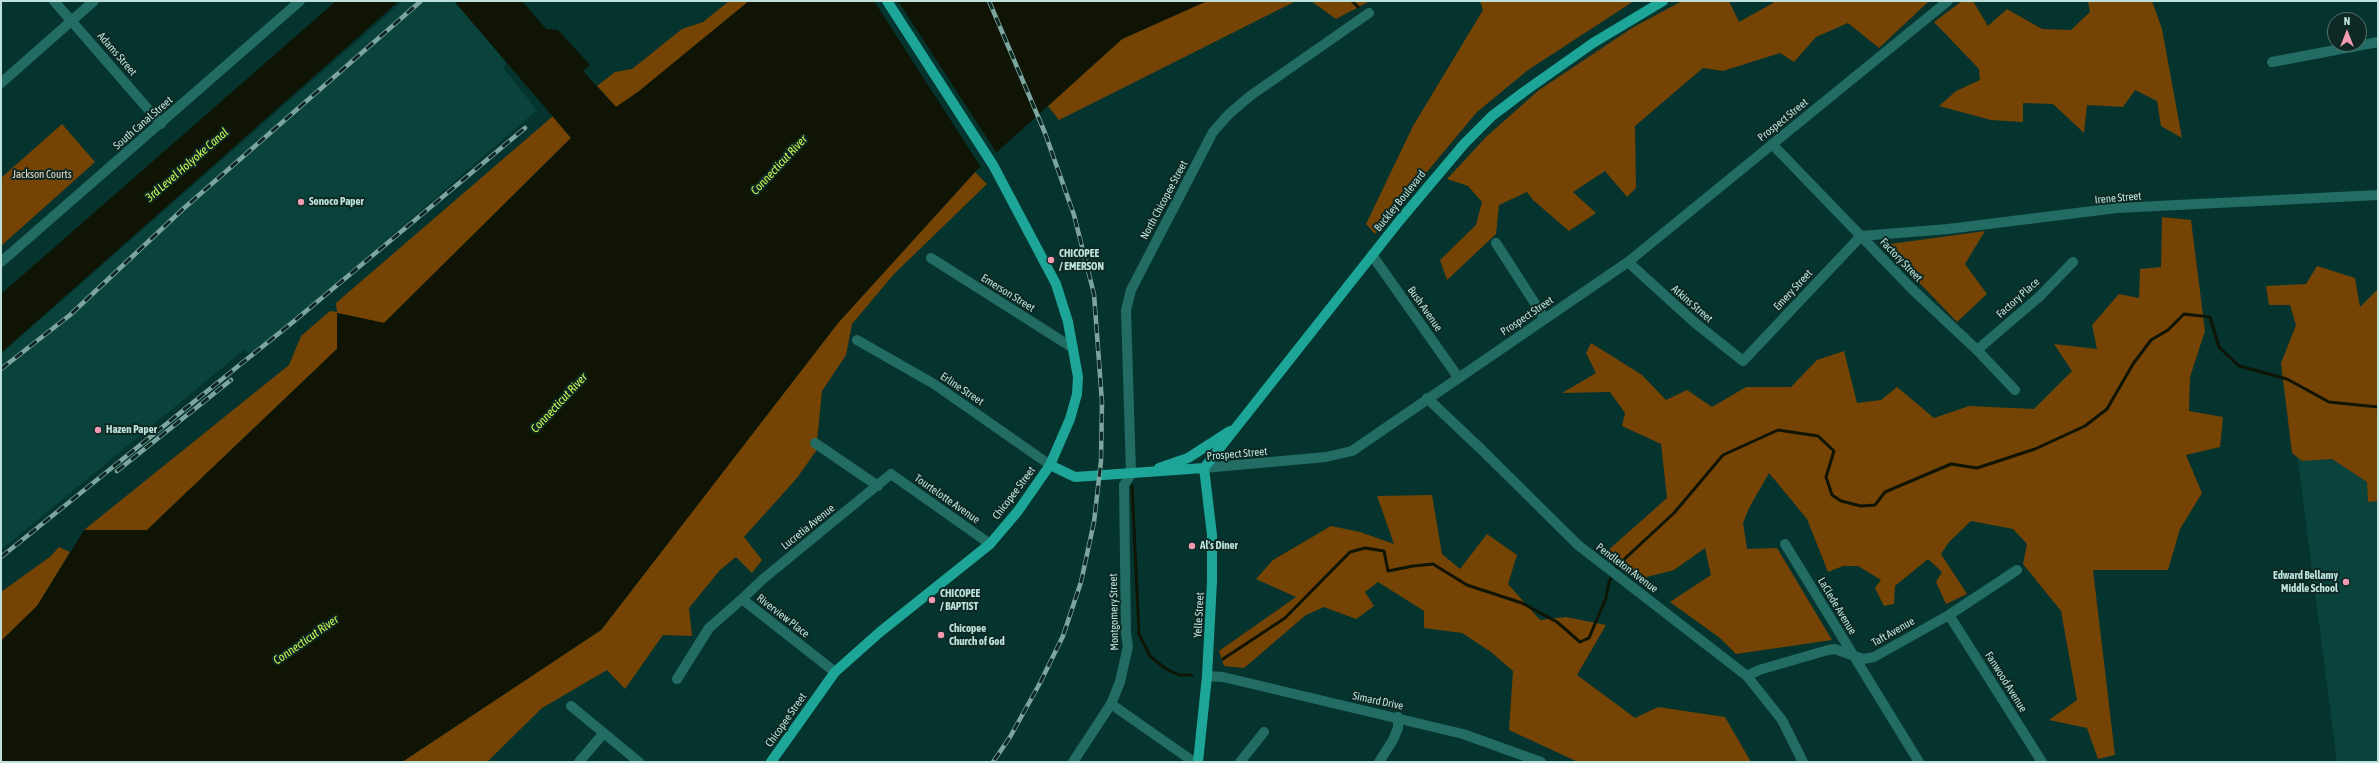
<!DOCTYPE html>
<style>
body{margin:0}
#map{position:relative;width:2379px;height:763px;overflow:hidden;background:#05342f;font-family:"Asap Condensed",sans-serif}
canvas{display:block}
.frame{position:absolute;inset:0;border:2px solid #bce2db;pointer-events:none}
.north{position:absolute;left:2327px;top:12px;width:40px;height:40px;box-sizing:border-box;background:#0e2824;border:1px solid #54726d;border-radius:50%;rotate:0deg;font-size:11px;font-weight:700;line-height:16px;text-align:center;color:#bce2db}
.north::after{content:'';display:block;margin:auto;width:14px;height:18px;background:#f29ab0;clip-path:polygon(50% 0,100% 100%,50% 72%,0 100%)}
</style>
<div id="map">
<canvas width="2379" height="763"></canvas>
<div class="frame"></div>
<div class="north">N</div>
</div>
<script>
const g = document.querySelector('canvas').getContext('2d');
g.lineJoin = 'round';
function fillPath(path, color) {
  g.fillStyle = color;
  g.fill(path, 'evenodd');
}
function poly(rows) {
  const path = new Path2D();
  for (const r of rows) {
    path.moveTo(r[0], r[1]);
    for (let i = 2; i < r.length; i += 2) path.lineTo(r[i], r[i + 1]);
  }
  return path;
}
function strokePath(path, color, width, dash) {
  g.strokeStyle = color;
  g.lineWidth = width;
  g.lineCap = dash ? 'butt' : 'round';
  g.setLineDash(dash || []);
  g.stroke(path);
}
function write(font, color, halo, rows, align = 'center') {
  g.font = font + ' "Asap Condensed",sans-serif';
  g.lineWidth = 4;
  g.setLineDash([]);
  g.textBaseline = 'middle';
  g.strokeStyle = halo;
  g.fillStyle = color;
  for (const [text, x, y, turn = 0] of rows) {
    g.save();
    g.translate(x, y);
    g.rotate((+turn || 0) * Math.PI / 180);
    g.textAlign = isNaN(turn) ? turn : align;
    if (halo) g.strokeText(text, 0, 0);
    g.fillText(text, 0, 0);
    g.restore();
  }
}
fillPath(poly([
 [403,1,457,1,507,54,504,69,537,110,252,356,245,349,1,550,1,354],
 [2287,377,2378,402,2378,762,2337,762]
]), '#0a423c');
fillPath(poly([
 [729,1,749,1,638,92,616,107,597,86,615,72,632,69,682,29,703,22],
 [1207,1,1296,1,1059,120,1048,106,1122,39],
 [1311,1,1370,1,1336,19],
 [1480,1,1634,1,1528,70,1477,112,1375,234,1366,224,1413,126,1483,10],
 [1682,1,1729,1,1739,22,1773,3,1773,1,1929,1,1879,48,1848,23,1816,37,1794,62,1780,53,1723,71,1703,68,1635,126,1636,188,1627,197,1605,171,1573,192,1596,213,1569,231,1533,200,1527,192,1499,205,1496,234,1447,280,1440,260,1476,225,1482,202,1468,186,1447,179,1486,137,1539,90,1632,28],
 [1962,1,1973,1,1988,26,2007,9,2042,29,2071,30,2090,12,2088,1,2152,1,2162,29,2182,138,2161,126,2157,101,2135,90,2123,107,2087,105,2084,133,2053,104,2023,103,2023,122,1991,120,1939,106,1956,91,1980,80,1979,69,1934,22],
 [553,116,571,138,384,323,338,313,337,349,147,530,84,530,289,365,301,336,330,311,337,312,336,303],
 [62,124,95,162,1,246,1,178],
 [975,172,987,184,894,274,852,324,846,355,822,391,816,451,797,478,744,537,762,560,752,573,736,557,720,570,689,608,692,636,663,635,625,689,607,670,542,708,487,762,402,762,601,630,838,323],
 [2162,217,2191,220,2205,331,2190,377,2189,411,2223,417,2220,447,2186,455,2202,493,2180,529,2168,570,2093,570,2115,755,2098,759,2087,728,2049,720,2077,700,2061,611,2023,564,2027,544,2013,529,1971,521,1949,542,1941,554,1967,594,1946,604,1936,582,1942,572,1928,559,1895,586,1894,604,1884,606,1875,588,1881,580,1858,566,1843,566,1828,572,1807,519,1769,473,1749,508,1743,523,1747,549,1777,548,1832,640,1736,654,1720,638,1670,602,1711,575,1705,548,1674,570,1635,580,1605,553,1667,498,1661,444,1622,426,1625,413,1610,392,1562,393,1596,373,1586,353,1591,343,1642,375,1666,400,1687,390,1712,407,1746,387,1791,387,1817,360,1844,351,1857,403,1881,400,1897,387,1934,418,1969,406,2034,409,2072,371,2054,344,2097,349,2092,325,2119,294,2139,298,2140,269,2161,267],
 [1985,231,1965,264,1987,294,1957,322,1883,245],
 [2317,266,2355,278,2360,307,2378,289,2378,501,2368,502,2367,482,2332,459,2302,461,2292,453,2281,363,2296,325,2290,305,2269,305,2266,286,2306,284],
 [1432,495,1442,554,1460,569,1487,534,1517,555,1508,584,1540,620,1566,617,1606,625,1577,675,1635,718,1658,707,1725,717,1751,762,1578,762,1509,730,1513,671,1491,652,1462,633,1424,628,1424,611,1378,582,1365,592,1374,606,1356,619,1324,607,1306,615,1244,668,1224,666,1219,651,1296,597,1256,579,1273,560,1331,526,1360,532,1394,544,1377,496],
 [59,547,70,552,37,606,1,641,1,592,51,556]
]), '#754304');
fillPath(poly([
 [336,1,399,1,1,353,1,294],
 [454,1,522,1,546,29,558,30,590,65,583,71,616,107,638,92,749,1,1207,1,1122,39,975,172,838,323,601,630,402,762,1,762,1,641,37,606,84,530,147,530,337,349,337,313,384,323,571,138]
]), '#0f1404');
fillPath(poly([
 [874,1,898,1,998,155,982,169]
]), '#05342f');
strokePath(poly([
 [1352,1,1358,7],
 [1132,486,1139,634,1150,656,1166,669,1179,675,1192,675],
 [1223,659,1285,618,1350,552,1365,548,1384,551,1388,571,1413,566,1433,564,1467,585,1522,603,1557,622,1580,642,1589,638,1606,598,1609,582,1618,565,1674,513,1723,455,1778,430,1818,436,1834,451,1826,477,1832,495,1841,501,1861,506,1875,505,1885,492,1951,464,1977,468,2035,449,2085,426,2107,409,2133,364,2151,340,2168,330,2184,314,2210,317,2219,347,2239,366,2287,379,2329,402,2378,407]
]), '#0f1404', 3);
strokePath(poly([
 [54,1,161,124],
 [2272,62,2378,42],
 [1,83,94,1],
 [1772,144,1912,289,1977,350,2015,390],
 [1861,236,1948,229,2117,208,2378,195],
 [1496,243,1545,319],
 [1372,255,1458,377],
 [931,258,1073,348],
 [1,262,300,1],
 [1628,262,1694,322,1743,361,1861,236],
 [857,340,934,384,1050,465],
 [1977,350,2039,297,2073,262],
 [1427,398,1482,450,1578,545,1747,676,1782,720,1803,762],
 [815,443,878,486],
 [1204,468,1326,457,1352,451,1628,262,1948,1],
 [1785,544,1919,762],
 [742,599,763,579,891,474,990,544],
 [1949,615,2042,762],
 [1207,676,1223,677,1463,734,1541,762],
 [1747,676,1759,670,1828,650,1835,649,1863,659,1874,657,1949,615,2017,570],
 [677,679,709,628,742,599,835,672],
 [1111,704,1194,762],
 [571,706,639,762],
 [579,762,603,734],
 [1073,762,1111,704,1120,682,1128,646,1126,634,1124,485,1131,474,1126,310,1131,290,1213,132,1229,114,1250,96,1369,13],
 [1240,762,1264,732],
 [1379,762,1393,740,1398,728,1398,717]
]), '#226c63', 10);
strokePath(poly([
 [1050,465,1075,477,1204,468],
 [1159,468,1188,458,1230,431],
 [1204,468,1400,220,1464,144,1492,116,1525,91,1593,43,1663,1],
 [771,762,835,672,880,632,990,544,1018,511,1050,465,1070,419,1077,394,1078,377,1068,322,1056,284,993,165,887,1],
 [1198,762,1207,676,1212,581,1212,535,1204,468]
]), '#1da697', 10);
const rail = poly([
 [989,1,1045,133,1074,215,1094,294,1102,402,1101,461,1094,522,1081,582,1063,636,1040,683,1010,737,993,762],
 [1,369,70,315,183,209,421,1],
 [117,471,231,380],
 [1,557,293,322,525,128]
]);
strokePath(rail, '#7ca59e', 4.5);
strokePath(rail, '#0e2824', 3, [9]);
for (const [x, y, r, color] of [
 [301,202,4,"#f29ab0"],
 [1051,260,4,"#f29ab0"],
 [98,430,4,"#f29ab0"],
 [1192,546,4,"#f29ab0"],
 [2346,582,4,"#f29ab0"],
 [932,600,4,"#f29ab0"],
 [941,635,4,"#f29ab0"]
]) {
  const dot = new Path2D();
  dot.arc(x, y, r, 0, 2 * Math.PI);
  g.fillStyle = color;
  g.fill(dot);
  strokePath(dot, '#0e2824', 1.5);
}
write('11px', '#bce2db', '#0e2824', [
 ["Adams Street",117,54,49],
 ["Prospect Street",1783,120,-39],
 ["South Canal Street",143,123,-41],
 ["Irene Street",2118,198,-5],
 ["North Chicopee Street",1164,200,-62],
 ["Buckley Boulevard",1400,201,-51],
 ["Factory Street",1901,260,46],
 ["Emery Street",1793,290,-47],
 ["Emerson Street",1008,293,32],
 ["Factory Place",2018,298,-42],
 ["Atkins Street",1692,304,41],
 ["Bush Avenue",1425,309,55],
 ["Prospect Street",1527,316,-34],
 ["Erline Street",962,389,34],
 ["Prospect Street",1237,454,-5],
 ["Chicopee Street",1014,493,-53],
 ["Tourtelotte Avenue",947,499,35],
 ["Lucretia Avenue",808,527,-39],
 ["Pendleton Avenue",1627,568,37],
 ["LaClede Avenue",1837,606,59],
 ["Montgomery Street",1114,612,-91],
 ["Yelle Street",1199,615,-87],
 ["Riverview Place",783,616,38],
 ["Taft Avenue",1893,632,-30],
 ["Fanwood Avenue",2006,682,58],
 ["Simard Drive",1378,701,12],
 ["Chicopee Street",786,720,-55]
]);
write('11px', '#efd8c3', '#0e2824', [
 ["Jackson Courts",42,175]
]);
write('bold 11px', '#bce2db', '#0e2824', [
 ["Sonoco Paper",309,202],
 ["CHICOPEE",1059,254],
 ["/ EMERSON",1059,267],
 ["Hazen Paper",106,430],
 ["Al's Diner",1200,546],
 ["Edward Bellamy",2338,576,"right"],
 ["Middle School",2338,589,"right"],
 ["CHICOPEE",940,594],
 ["/ BAPTIST",940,607],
 ["Chicopee",949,629],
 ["Church of God",949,642]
], 'left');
write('italic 12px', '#cbf853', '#0e2824', [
 ["3rd Level Holyoke Canal",187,165,-41],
 ["Connecticut River",779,165,-47],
 ["Connecticut River",559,403,-47],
 ["Connecticut River",306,640,-35]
]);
</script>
